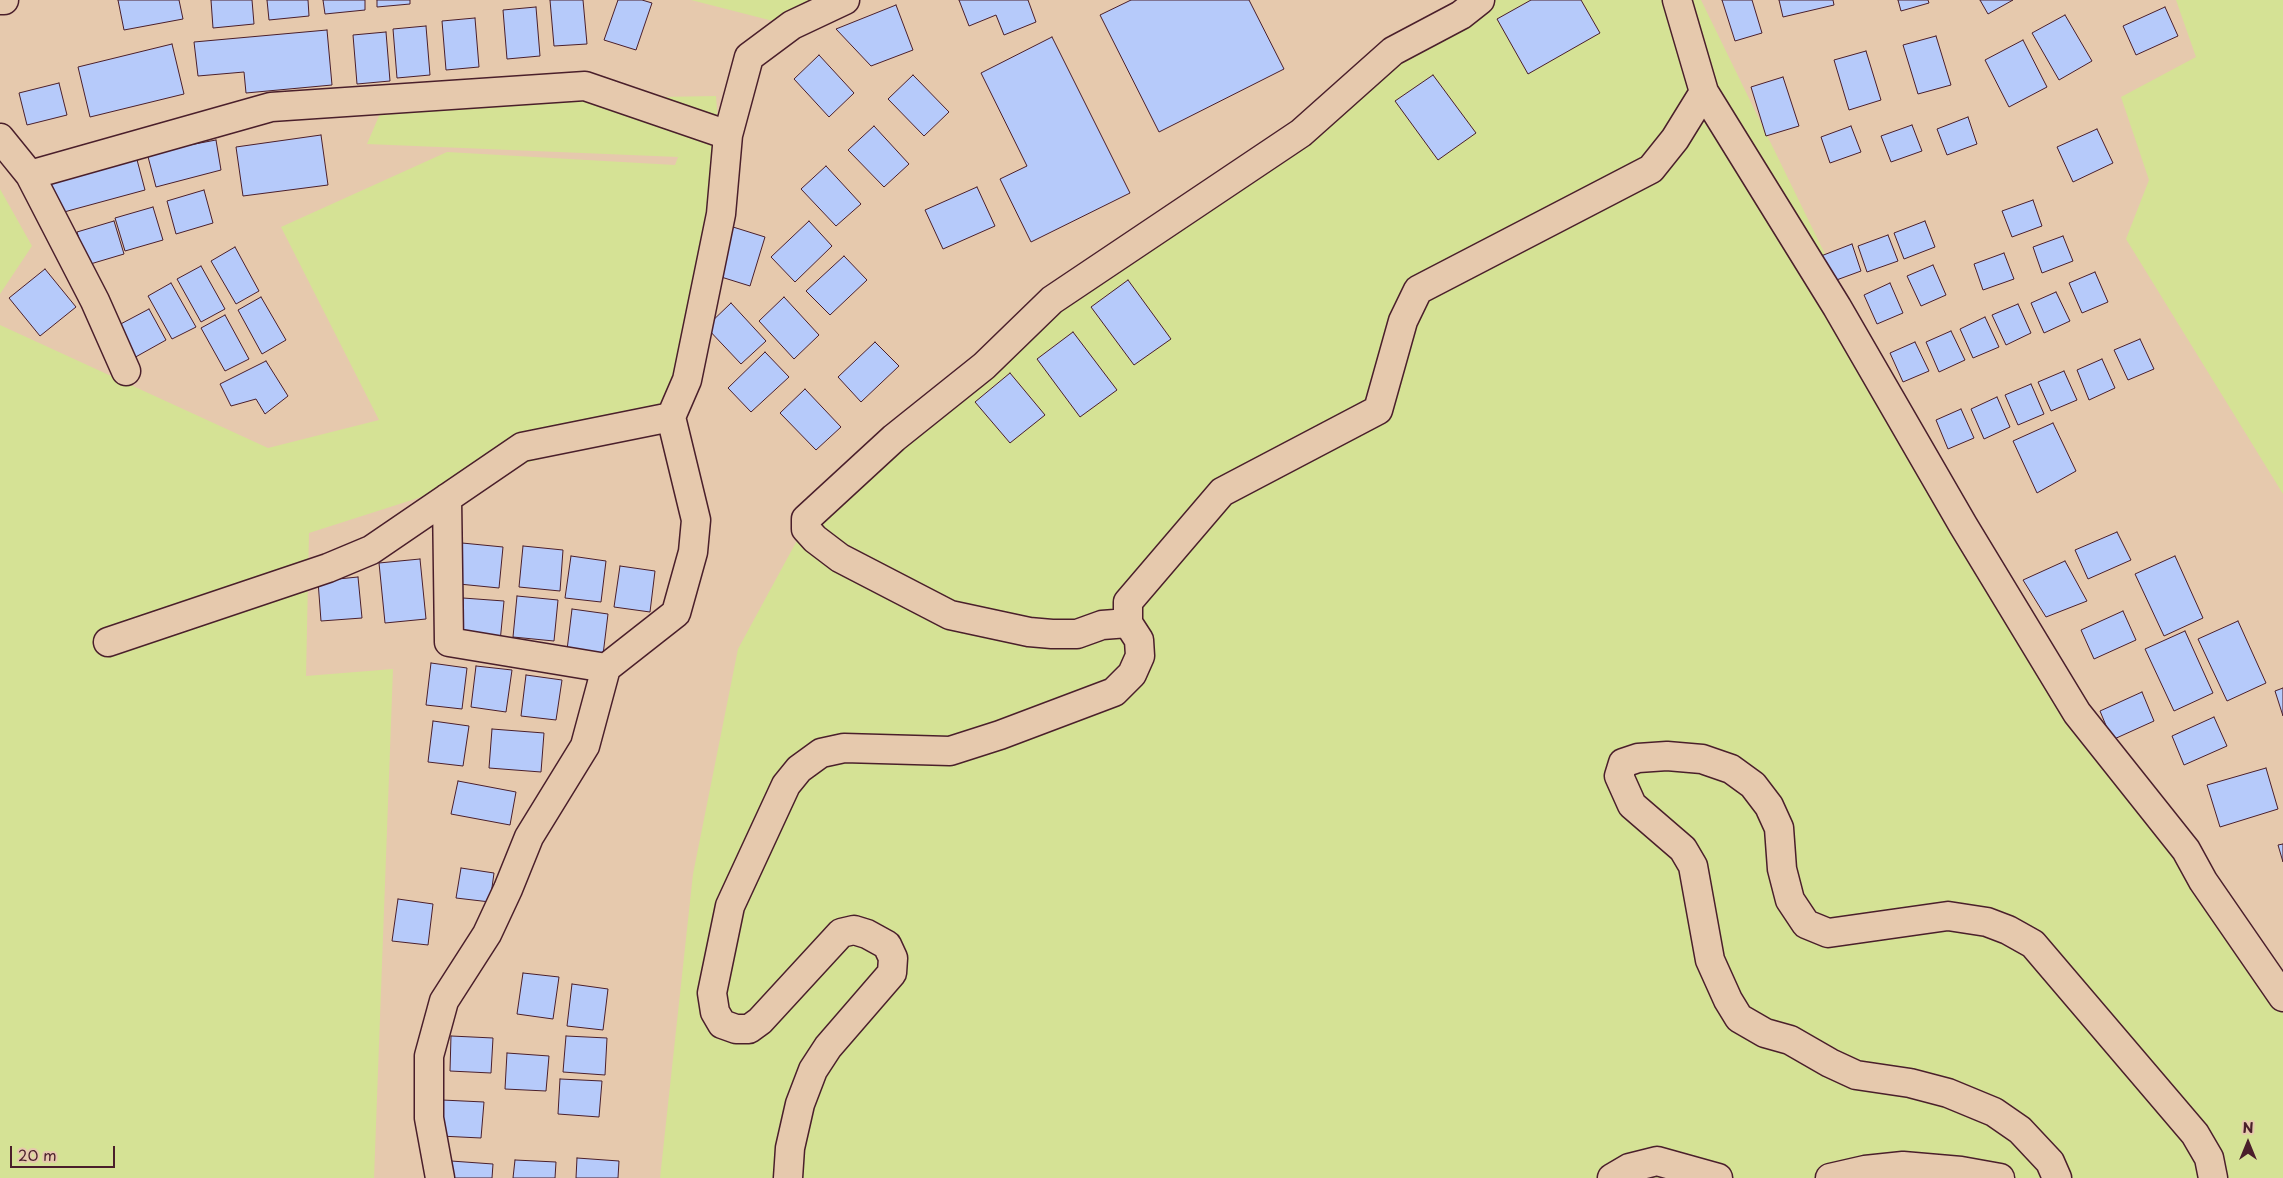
<!DOCTYPE html>
<style>
body{margin:0}
#map{position:relative;width:2283px;height:1178px;overflow:hidden;background:#e6c9ad;font-family:"Playpen Sans",sans-serif}
canvas{display:block}
.north{position:absolute;left:2223px;top:1118px;width:50px;height:50px;-webkit-text-stroke:4px #e6c9ad;paint-order:stroke;rotate:0deg;font-size:14px;font-weight:700;line-height:20px;text-align:center;color:#4a1f2b}
.north::after{content:'';display:block;margin:auto;width:18px;height:22px;background:#4a1f2b;clip-path:polygon(50% 0,100% 100%,50% 72%,0 100%)}
.scale{position:absolute;left:10px;top:1146px;width:105px;height:22px;box-sizing:border-box;border:2px solid #4a1f2b;border-top:0;padding-left:6px;font-size:15px;line-height:18px;white-space:nowrap;color:#4a1f2b;-webkit-text-stroke:4px #e6c9ad;paint-order:stroke}
</style>
<div id="map">
<canvas width="2283" height="1178"></canvas>
<div class="north">N</div>
<div class="scale">20 m</div>
</div>
<script>
const g = document.querySelector('canvas').getContext('2d');
g.lineJoin = 'round';
function fillPath(path, color) {
  g.fillStyle = color;
  g.fill(path, 'evenodd');
}
function poly(rows) {
  const path = new Path2D();
  for (const r of rows) {
    path.moveTo(r[0], r[1]);
    for (let i = 2; i < r.length; i += 2) path.lineTo(r[i], r[i + 1]);
  }
  return path;
}
function strokePath(path, color, width, dash) {
  g.strokeStyle = color;
  g.lineWidth = width;
  g.lineCap = dash ? 'butt' : 'round';
  g.setLineDash(dash || []);
  g.stroke(path);
}
fillPath(poly([
 [691,0,837,0,773,21],
 [1473,0,1701,0,1927,463,2283,1014,2283,1178,660,1178,693,874,738,649,813,511,963,375],
 [2176,0,2283,0,2283,494,2126,239,2149,180,2121,97,2196,57],
 [716,96,727,245,671,417,309,533,306,676,393,669,374,1178,0,1178,0,325,268,448,379,420,281,227,447,152,675,165,678,157,367,144,385,102],
 [0,189,32,246,0,294]
]), '#d5e295');
const building = poly([
 [118,0,179,0,183,19,124,30,118,0],
 [211,0,252,0,254,24,213,28,211,0],
 [267,0,308,0,309,16,269,20,267,0],
 [323,0,365,0,365,10,325,14,323,0],
 [377,0,410,0,410,4,377,7,377,0],
 [550,0,583,0,587,44,554,46,550,0],
 [618,0,642,0,652,3,636,50,604,40,618,0],
 [959,0,1028,0,1036,22,1004,35,996,15,969,26,959,0],
 [1131,0,1249,0,1284,69,1159,132,1100,15,1131,0],
 [1531,0,1581,0,1600,33,1528,74,1497,19,1531,0],
 [1722,0,1752,0,1762,33,1735,41,1722,0],
 [1779,0,1833,0,1834,5,1783,17,1779,0],
 [1898,0,1928,0,1929,3,1901,11,1898,0],
 [1980,0,2013,0,1988,14,1980,0],
 [896,5,913,50,871,66,836,29,896,5],
 [536,7,540,56,507,59,503,10,536,7],
 [2165,7,2178,36,2136,55,2123,26,2165,7],
 [2065,15,2092,61,2059,80,2032,33,2065,15],
 [475,18,479,67,446,70,442,21,475,18],
 [426,26,430,75,397,78,393,29,426,26],
 [327,30,332,85,246,93,244,72,198,76,194,42,327,30],
 [386,32,390,81,357,84,353,35,386,32],
 [1936,36,1951,85,1918,94,1903,45,1936,36],
 [1052,37,1130,193,1031,242,1000,179,1027,166,981,73,1052,37],
 [2023,40,2047,87,2009,107,1985,60,2023,40],
 [172,44,184,94,90,117,78,67,172,44],
 [1866,51,1881,100,1849,110,1834,60,1866,51],
 [819,55,854,93,829,117,794,79,819,55],
 [913,75,949,112,924,136,888,99,913,75],
 [1433,75,1476,133,1438,160,1395,101,1433,75],
 [1783,77,1799,126,1766,136,1751,87,1783,77],
 [59,83,67,115,27,125,19,93,59,83],
 [1968,117,1977,144,1947,155,1937,129,1968,117],
 [1912,125,1922,151,1891,162,1881,136,1912,125],
 [874,126,909,164,884,187,848,150,874,126],
 [1851,126,1861,152,1830,163,1821,137,1851,126],
 [2097,129,2113,163,2073,182,2057,147,2097,129],
 [321,135,328,185,243,196,236,147,321,135],
 [216,140,221,170,156,187,147,153,216,140],
 [136,156,145,190,53,215,44,181,136,156],
 [826,166,861,204,836,226,801,189,826,166],
 [977,187,995,226,943,249,925,210,977,187],
 [204,190,213,223,176,234,167,201,204,190],
 [2033,200,2042,226,2012,237,2002,211,2033,200],
 [153,207,163,240,125,251,115,218,153,207],
 [114,221,124,254,87,265,77,232,114,221],
 [809,221,832,246,795,282,771,257,809,221],
 [1925,221,1935,247,1904,259,1894,233,1925,221],
 [733,227,765,237,750,286,718,276,733,227],
 [1888,235,1898,261,1867,272,1858,246,1888,235],
 [2063,236,2073,261,2042,273,2033,247,2063,236],
 [1852,244,1861,271,1831,282,1821,256,1852,244],
 [235,247,259,291,236,304,211,261,235,247],
 [2004,253,2014,279,1983,290,1974,264,2004,253],
 [844,256,867,280,830,315,806,291,844,256],
 [1933,265,1946,295,1921,306,1907,276,1933,265],
 [201,266,225,309,201,322,177,279,201,266],
 [45,269,76,307,40,336,9,298,45,269],
 [2095,272,2108,302,2082,313,2069,283,2095,272],
 [1128,280,1171,339,1134,365,1091,307,1128,280],
 [171,283,196,327,172,339,148,296,171,283],
 [1890,283,1903,313,1877,324,1864,295,1890,283],
 [2056,292,2070,321,2044,333,2031,303,2056,292],
 [261,297,286,340,262,354,238,310,261,297],
 [784,297,819,335,794,359,759,321,784,297],
 [731,303,766,341,741,364,706,327,731,303],
 [2018,304,2031,333,2006,345,1992,315,2018,304],
 [149,309,166,340,132,359,115,327,149,309],
 [225,315,249,359,225,371,201,328,225,315],
 [1985,317,1999,347,1973,358,1960,329,1985,317],
 [1951,331,1965,360,1939,372,1926,342,1951,331],
 [1073,332,1117,390,1080,417,1037,359,1073,332],
 [2140,339,2154,369,2128,380,2114,350,2140,339],
 [875,342,899,366,861,402,838,377,875,342],
 [1915,342,1929,371,1903,382,1890,353,1915,342],
 [765,352,789,377,751,412,728,388,765,352],
 [2102,359,2115,388,2089,400,2077,370,2102,359],
 [266,361,288,396,265,414,256,399,231,406,220,384,266,361],
 [2064,371,2077,400,2051,411,2038,382,2064,371],
 [1010,373,1045,415,1010,443,975,402,1010,373],
 [2031,384,2044,414,2018,425,2005,395,2031,384],
 [805,389,841,427,816,450,780,413,805,389],
 [1997,397,2010,427,1984,439,1971,409,1997,397],
 [1961,409,1974,438,1948,449,1936,420,1961,409],
 [2053,423,2076,471,2037,493,2013,441,2053,423],
 [2117,532,2131,560,2088,579,2075,550,2117,532],
 [462,543,503,547,499,588,459,584,462,543],
 [523,546,563,550,560,591,519,587,523,546],
 [571,556,606,561,601,602,565,598,571,556],
 [2175,556,2203,618,2164,636,2135,574,2175,556],
 [420,559,426,619,385,623,379,563,420,559],
 [2065,561,2087,601,2046,617,2023,580,2065,561],
 [620,566,655,571,650,612,614,607,620,566],
 [358,577,362,618,321,621,318,581,358,577],
 [517,596,558,600,554,641,513,637,517,596],
 [463,598,504,601,500,642,460,638,463,598],
 [572,609,608,614,603,655,567,650,572,609],
 [2123,611,2136,640,2094,659,2081,630,2123,611],
 [2238,621,2266,683,2227,701,2198,639,2238,621],
 [2185,631,2213,693,2174,711,2145,649,2185,631],
 [431,663,467,668,462,709,426,705,431,663],
 [476,666,512,670,506,712,471,707,476,666],
 [526,675,562,680,556,720,521,716,526,675],
 [2283,688,2283,716,2275,691,2283,688],
 [2142,692,2154,721,2112,740,2100,711,2142,692],
 [2214,717,2227,746,2184,765,2172,736,2214,717],
 [433,721,469,726,463,766,428,762,433,721],
 [492,729,544,733,541,772,489,768,492,729],
 [2266,768,2278,809,2220,827,2207,785,2266,768],
 [458,781,516,792,510,825,451,814,458,781],
 [2283,844,2283,862,2278,845,2283,844],
 [461,868,494,873,490,902,456,898,461,868],
 [398,899,433,904,428,945,392,941,398,899],
 [523,973,559,977,553,1019,517,1014,523,973],
 [572,984,608,989,603,1030,567,1026,572,984],
 [451,1036,493,1038,491,1073,450,1071,451,1036],
 [566,1036,607,1038,605,1075,563,1072,566,1036],
 [507,1053,549,1056,546,1091,505,1089,507,1053],
 [560,1079,602,1081,599,1117,558,1114,560,1079],
 [442,1100,484,1102,481,1138,440,1136,442,1100],
 [577,1158,619,1161,618,1178,576,1178,577,1158],
 [515,1160,556,1162,555,1178,513,1178,515,1160],
 [451,1161,493,1164,492,1178,450,1178,451,1161]
]);
fillPath(building, '#b6cafa');
strokePath(building, '#4a1f2b', 1);
const minor = poly([
 [0,0,4,0],
 [1677,0,1704,92,1837,307,1963,525,2077,713,2186,850,2203,881,2283,997],
 [0,138,30,175,271,107,585,86,728,135],
 [30,175,95,301,126,371],
 [447,498,449,642,606,668],
 [1128,623,1128,602,1222,492,1378,410,1403,321,1418,290,1651,169,1675,139,1704,92],
 [108,642,328,568,371,550,522,447,671,417],
 [440,1178,429,1118,429,1056,444,1001,487,934,508,889,529,837,585,746,606,668,676,613,693,552,696,520,671,417,687,380,721,214,728,135,749,57,792,25,845,0],
 [788,1178,790,1148,800,1104,813,1070,828,1047,892,973,893,958,887,945,867,934,854,930,841,933,760,1021,749,1029,736,1029,722,1024,715,1012,712,993,730,906,786,785,799,769,821,753,844,748,950,751,1000,735,1114,692,1132,674,1140,656,1139,640,1128,623,1102,625,1077,634,1052,634,1029,632,950,615,840,558,815,539,806,529,806,519,894,438,984,366,1052,300,1301,133,1393,51,1461,15,1480,0],
 [1612,1178,1629,1168,1657,1161,1718,1178],
 [1830,1178,1865,1170,1903,1166,1961,1171,2000,1178],
 [2057,1178,2050,1162,2020,1130,1994,1112,1948,1093,1910,1083,1856,1075,1830,1063,1790,1040,1765,1033,1739,1018,1728,1000,1710,960,1693,866,1683,849,1632,805,1619,776,1623,763,1638,758,1667,756,1702,759,1731,769,1753,785,1769,806,1779,828,1782,869,1790,900,1806,924,1828,933,1948,916,1987,922,2008,930,2033,944,2195,1134,2209,1158,2213,1178]
]);
strokePath(minor, '#4a1f2b', 31);
strokePath(minor, '#e6c9ad', 28);
</script>
